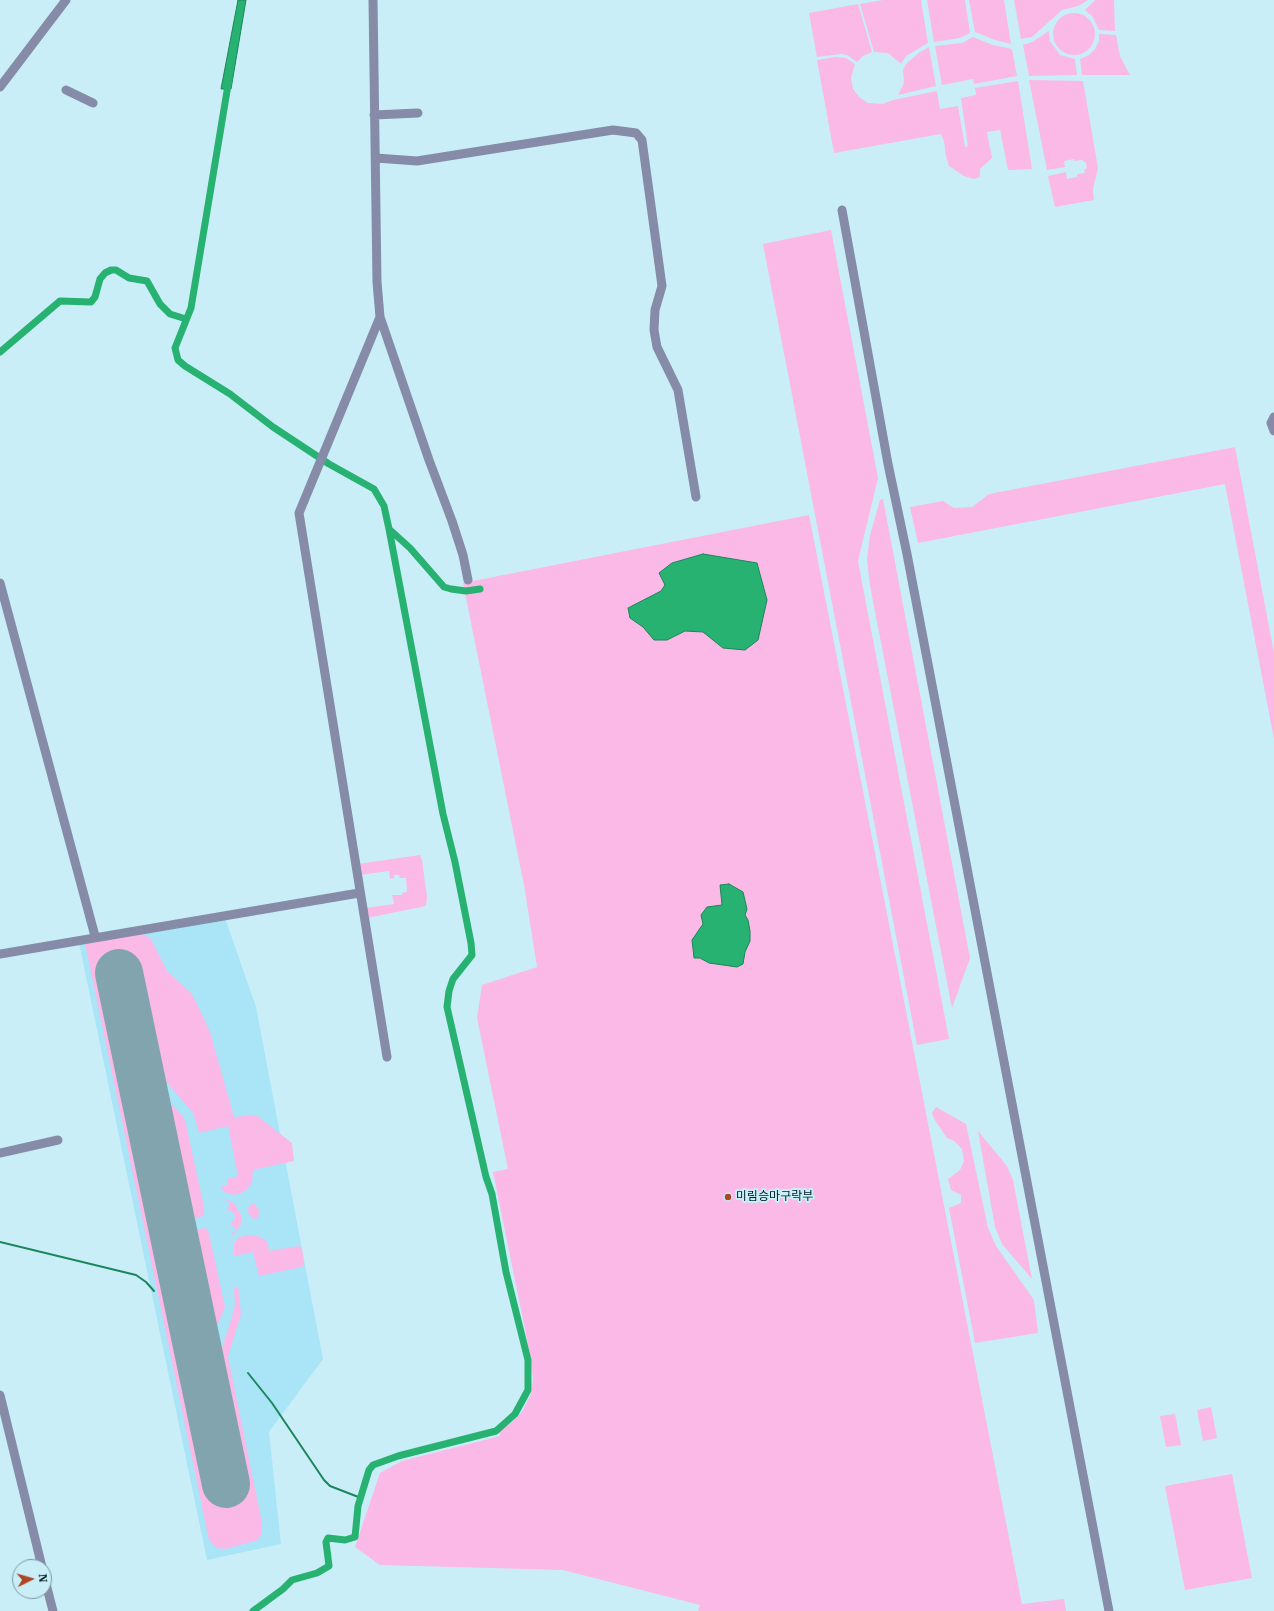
<!DOCTYPE html>
<meta charset="utf-8">
<style>
body{margin:0}
#map{position:relative;width:1274px;height:1611px;overflow:hidden;background:#caeef8;font-family:"IBM Plex Serif",serif}
canvas{display:block}
.north{position:absolute;left:12px;top:1559px;width:40px;height:40px;box-sizing:border-box;background:#caeef8;border:1px solid #799ba4;border-radius:50%;rotate:85deg;font-size:11px;font-weight:700;line-height:16px;text-align:center;color:#001e26}
.north::after{content:'';display:block;margin:auto;width:14px;height:18px;background:#ad4525;clip-path:polygon(50% 0,100% 100%,50% 72%,0 100%)}
</style>
<div id="map">
<canvas width="1274" height="1611"></canvas>
<div class="north">N</div>
</div>
<script>
const g = document.querySelector('canvas').getContext('2d');
g.lineJoin = 'round';
function fillPath(path, color) {
  g.fillStyle = color;
  g.fill(path, 'evenodd');
}
function poly(rows) {
  const path = new Path2D();
  for (const r of rows) {
    if (r.length === 3) {
      path.moveTo(r[0] + r[2], r[1]);
      path.arc(r[0], r[1], r[2], 0, 2 * Math.PI);
      continue;
    }
    path.moveTo(r[0], r[1]);
    for (let i = 2; i < r.length; i += 2) path.lineTo(r[i], r[i + 1]);
  }
  return path;
}
function strokePath(path, color, width, dash) {
  g.strokeStyle = color;
  g.lineWidth = width;
  g.lineCap = dash ? 'butt' : 'round';
  g.setLineDash(dash || []);
  g.stroke(path);
}
function write(font, color, halo, rows, align = 'center') {
  g.font = font + ' "IBM Plex Serif","Noto Sans KR",serif';
  g.lineWidth = 4;
  g.setLineDash([]);
  g.textBaseline = 'middle';
  g.strokeStyle = halo;
  g.fillStyle = color;
  for (const [text, x, y, turn = 0] of rows) {
    g.save();
    g.translate(x, y);
    g.rotate((+turn || 0) * Math.PI / 180);
    g.textAlign = isNaN(turn) ? turn : align;
    if (halo) g.strokeText(text, 0, 0);
    g.fillText(text, 0, 0);
    g.restore();
  }
}
fillPath(poly([
 [225,918,256,1007,323,1359,269,1432,281,1544,207,1560,79,943]
]), '#a9e5f7');
fillPath(poly([
 [883,0,921,0,928,43,906,56,901,64,888,53,874,52,860,4],
 [927,0,965,0,970,33,960,38,934,42],
 [969,0,1004,0,1011,44,995,40,975,32],
 [1014,0,1088,0,1078,6,1062,10,1032,37,1021,39],
 [1095,0,1114,0,1115,31,1099,30,1093,17,1085,10],
 [858,4,872,52,863,56,857,62,847,55,841,54,817,57,809,13],
 [1074,34,21],
 [1049,31,1050,41,1060,55,1075,59,1077,75,1029,76,1023,45,1032,42],
 [1099,34,1116,35,1120,56,1130,75,1082,75,1080,59,1089,55,1095,49,1099,41],
 [973,37,993,45,1012,49,1017,76,974,84,973,79,942,85,935,46,962,43],
 [929,47,936,86,898,95,904,83,903,70,906,64,920,52],
 [836,57,846,58,855,64,851,78,853,89,859,97,868,103,883,104,893,100,937,91,940,109,958,106,965,147,968,146,961,98,976,95,975,88,1018,81,1032,169,1008,170,1000,130,987,132,992,158,980,169,980,177,974,179,964,176,949,166,946,156,944,141,941,134,834,153,817,60],
 [1029,80,1083,81,1098,168,1093,189,1094,200,1055,207,1048,176,1066,172,1067,179,1077,177,1077,174,1085,173,1084,170,1087,168,1086,163,1082,160,1074,161,1074,159,1064,161,1065,167,1047,170],
 [831,230,878,478,858,561,949,1039,917,1045,763,244],
 [1235,447,1274,653,1274,739,1225,484,918,543,910,507,943,501,954,508,972,507,989,494],
 [883,499,970,958,952,1008,870,586,867,559,870,535,880,500],
 [809,515,1022,1604,1064,1599,1066,1611,698,1611,700,1605,563,1570,380,1565,355,1547,380,1473,402,1461,500,1436,499,1431,511,1423,522,1412,531,1394,533,1379,531,1359,493,1172,508,1169,477,1018,482,985,537,967,524,885,463,583],
 [420,855,422,860,427,897,426,906,367,918,365,908,394,904,392,895,402,895,402,893,407,892,406,878,400,878,399,875,394,875,394,878,390,879,389,871,360,875,358,864],
 [143,934,151,939,167,971,191,993,197,1004,210,1032,234,1117,256,1115,292,1143,294,1161,253,1170,252,1183,244,1192,234,1195,224,1192,220,1187,228,1185,227,1179,238,1176,228,1126,199,1133,193,1113,147,1059,130,968,108,972,215,1491,238,1486,214,1373,232,1317,235,1304,234,1288,238,1286,241,1314,228,1357,262,1523,262,1533,258,1540,225,1549,216,1548,209,1540,85,943],
 [160,1093,182,1115,185,1120,204,1207,204,1215,201,1217,188,1220,184,1220,181,1216,156,1098],
 [936,1107,966,1124,988,1228,996,1246,1034,1300,1038,1333,975,1343,949,1208,961,1203,961,1195,951,1190,948,1179,960,1170,964,1161,962,1149,954,1141,947,1138,934,1119,932,1113],
 [978,1131,1007,1166,1013,1180,1032,1279,1002,1244,995,1227],
 [225,1199,234,1203,241,1215,241,1224,233,1236,231,1234,235,1231,235,1227,229,1224,234,1221,235,1216,232,1211,226,1210,230,1205,228,1201,224,1200],
 [254,1203,259,1210,258,1219,252,1218,248,1213,249,1206],
 [204,1228,207,1229,209,1234,225,1307,212,1339,206,1336,186,1237,188,1232,190,1231],
 [245,1235,255,1235,266,1240,270,1251,299,1246,302,1248,304,1264,302,1267,259,1276,253,1252,234,1256,234,1243,238,1238],
 [1211,1407,1217,1438,1203,1441,1197,1410],
 [1175,1414,1181,1445,1166,1447,1160,1416],
 [1232,1474,1252,1578,1185,1590,1165,1486]
]), '#fab9e7');
const water = poly([
 [238,0,246,0,231,89,221,89,238,0],
 [703,554,757,563,767,600,758,640,745,650,723,648,703,632,685,631,667,640,654,640,643,627,630,618,628,608,661,591,665,585,659,573,672,563,703,554],
 [729,884,743,892,747,909,745,915,748,920,750,931,750,941,745,952,743,964,737,967,709,963,700,958,694,958,692,940,703,924,701,915,707,907,722,905,720,885,729,884]
]);
fillPath(water, '#28b272');
strokePath(water, '#1c865b', 1);
strokePath(poly([
 [0,1242,136,1275,146,1282,154,1291],
 [248,1373,272,1403,324,1480,330,1486,361,1498]
]), '#1c865b', 2);
strokePath(poly([
 [229,79,191,308,175,348,178,360,185,366,230,394,273,427,329,464,374,489,384,506,389,529,410,548,444,587,451,589,466,591,480,589],
 [0,352,60,301,91,302,95,297,100,279,105,273,111,270,116,270,129,278,147,281,160,304,170,314,186,319],
 [253,1611,283,1589,292,1580,317,1573,329,1566,326,1542,328,1538,345,1540,355,1537,358,1506,369,1470,373,1465,398,1456,496,1431,515,1414,528,1390,528,1360,506,1272,492,1194,486,1177,447,1007,449,991,453,979,472,955,471,943,455,862,443,814,389,529]
]), '#28b272', 7);
strokePath(poly([
 [119,973,226,1484]
]), '#82a4ae', 48);
strokePath(poly([
 [373,0,377,282,380,317,429,460,452,521,463,555,468,580],
 [0,87,66,0],
 [66,90,93,103],
 [374,115,418,113],
 [376,158,417,161,613,130,636,133,642,140,662,286,655,310,654,330,657,347,678,390,696,497],
 [842,210,888,464,907,554,1109,1611],
 [380,317,299,513,387,1057],
 [1274,417,1271,423,1274,431],
 [0,583,95,936],
 [0,954,359,893],
 [0,1153,58,1140],
 [0,1395,42,1567],
 [44,1576,53,1611]
]), '#868ba8', 9);
for (const [x, y, r, color] of [
 [728,1197,4,"#ad4525"]
]) {
  const dot = new Path2D();
  dot.arc(x, y, r, 0, 2 * Math.PI);
  g.fillStyle = color;
  g.fill(dot);
  strokePath(dot, '#caeef8', 1.5);
}
write('12px', '#001e26', '#caeef8', [
 ["미림승마구락부",736,1197]
], 'left');
</script>
